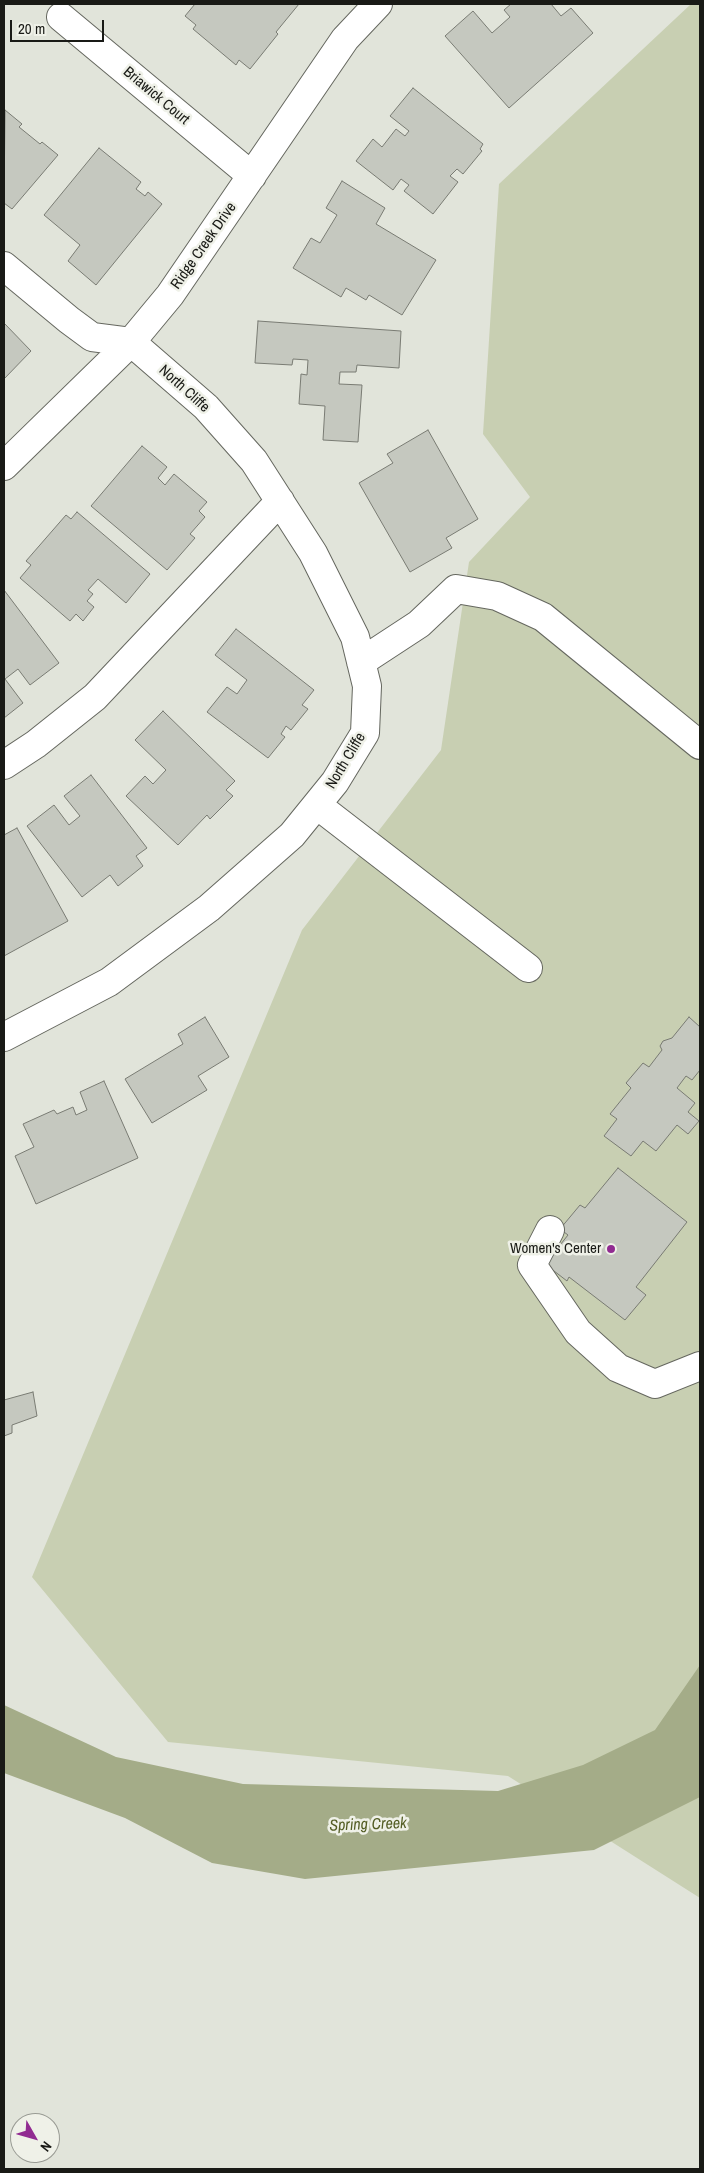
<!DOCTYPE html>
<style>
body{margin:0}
#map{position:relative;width:704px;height:2173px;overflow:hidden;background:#e1e4da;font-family:"Archivo Narrow",sans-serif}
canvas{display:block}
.frame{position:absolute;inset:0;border:5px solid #191a16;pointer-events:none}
.north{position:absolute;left:10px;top:2113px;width:50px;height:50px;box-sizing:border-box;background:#eff1e8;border:1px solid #999b94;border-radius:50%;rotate:128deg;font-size:14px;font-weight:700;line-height:20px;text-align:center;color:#191a16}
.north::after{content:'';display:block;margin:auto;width:18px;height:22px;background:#912b91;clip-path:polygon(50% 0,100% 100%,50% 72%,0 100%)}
.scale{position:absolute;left:10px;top:20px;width:94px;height:22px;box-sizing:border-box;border:2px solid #191a16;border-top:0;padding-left:6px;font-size:15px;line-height:18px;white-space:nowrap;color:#191a16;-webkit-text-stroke:4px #eff1e8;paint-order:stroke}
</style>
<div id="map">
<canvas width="704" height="2173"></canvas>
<div class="frame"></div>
<div class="north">N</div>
<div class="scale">20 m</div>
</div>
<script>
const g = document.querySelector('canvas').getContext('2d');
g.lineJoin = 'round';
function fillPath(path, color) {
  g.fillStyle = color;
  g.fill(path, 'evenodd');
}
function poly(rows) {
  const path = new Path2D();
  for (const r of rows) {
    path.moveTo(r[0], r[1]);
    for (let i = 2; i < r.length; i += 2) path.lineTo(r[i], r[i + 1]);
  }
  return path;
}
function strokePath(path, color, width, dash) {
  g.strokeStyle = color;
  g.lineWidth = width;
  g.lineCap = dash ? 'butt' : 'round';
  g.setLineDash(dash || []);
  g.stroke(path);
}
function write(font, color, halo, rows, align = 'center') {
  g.font = font + ' "Archivo Narrow",sans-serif';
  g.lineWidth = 5;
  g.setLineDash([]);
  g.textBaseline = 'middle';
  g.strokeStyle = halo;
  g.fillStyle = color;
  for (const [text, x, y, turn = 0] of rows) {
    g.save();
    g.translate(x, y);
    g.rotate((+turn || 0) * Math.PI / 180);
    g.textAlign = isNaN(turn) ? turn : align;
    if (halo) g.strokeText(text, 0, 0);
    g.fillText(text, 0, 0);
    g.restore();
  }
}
fillPath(poly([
 [691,4,700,4,700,1898,508,1776,168,1742,32,1577,302,930,441,750,469,562,530,497,483,434,499,184]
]), '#c8cfb2');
fillPath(poly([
 [700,1665,700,1797,594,1850,305,1879,212,1863,125,1818,4,1773,4,1705,116,1757,243,1784,498,1791,583,1765,655,1730]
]), '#a4ac88');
const building = poly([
 [195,4,299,4,276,32,278,34,250,69,239,60,236,65,193,29,196,25,185,16,195,4],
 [511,4,551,4,561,16,571,8,593,33,509,108,445,36,473,11,492,33,510,17,504,10,511,4],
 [413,88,483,144,480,149,482,151,463,174,457,169,450,176,458,182,433,214,404,191,409,185,401,179,393,190,356,161,373,139,382,147,396,129,405,136,409,131,390,116,413,88],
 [5,110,22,124,19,127,40,144,42,142,58,155,12,209,4,203,5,110],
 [99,148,141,182,136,189,145,196,148,192,162,204,96,285,68,261,80,245,44,215,99,148],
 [342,181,385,208,376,224,436,260,402,315,369,295,366,300,346,288,341,297,293,268,311,238,320,243,337,215,326,208,342,181],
 [258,321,401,331,399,368,357,365,356,372,340,372,339,384,362,385,358,442,323,440,325,406,299,404,301,374,307,375,308,360,293,359,292,365,255,363,258,321],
 [4,323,31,351,4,379,4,323],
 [428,430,478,519,446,538,452,548,410,572,359,483,393,463,387,454,428,430],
 [142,446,167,467,158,478,165,485,174,474,207,502,199,511,205,517,190,534,195,538,167,570,91,506,142,446],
 [77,512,150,574,126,603,98,579,88,590,93,594,87,601,94,607,83,621,76,614,70,621,20,578,31,565,26,561,66,515,71,519,77,512],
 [4,590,59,663,30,685,18,669,5,679,23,703,4,718,4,590],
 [236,629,314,690,302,705,308,709,291,730,286,726,281,734,285,737,268,758,207,712,227,687,237,694,247,680,215,655,236,629],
 [163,711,235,781,226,790,233,796,210,819,207,815,178,845,126,796,145,776,153,784,166,770,135,740,163,711],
 [91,775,147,848,136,856,143,866,118,886,110,875,82,897,27,826,54,805,69,825,80,816,64,796,91,775],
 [17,828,68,921,4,956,4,835,17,828],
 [205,1017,229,1057,198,1076,207,1090,152,1123,125,1079,183,1044,178,1034,205,1017],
 [689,1017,700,1027,700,1070,692,1080,686,1076,677,1088,695,1103,688,1112,699,1121,688,1134,677,1125,656,1151,643,1141,631,1156,604,1136,617,1119,610,1114,631,1088,626,1083,643,1063,649,1067,662,1050,660,1046,663,1041,672,1038,689,1017],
 [104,1081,138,1158,36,1204,15,1156,34,1147,23,1124,54,1110,57,1114,73,1107,76,1115,87,1110,80,1092,104,1081],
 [618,1168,687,1222,636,1287,646,1295,625,1320,569,1277,567,1281,545,1264,568,1235,560,1229,580,1205,585,1208,618,1168],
 [33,1392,37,1416,12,1425,12,1433,4,1436,4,1400,33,1392]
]);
fillPath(building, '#c5c8bf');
strokePath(building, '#797b73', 1);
const minor = poly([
 [61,17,252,176],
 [4,266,69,320,92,337,131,342,206,407,254,461,313,553,355,637,367,686,365,733,335,782,292,835,209,908,109,982,4,1037],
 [4,466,131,342,170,295,345,39,378,4],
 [361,662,419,624,456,589,497,596,543,617,700,745],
 [4,765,36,744,95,697,280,501],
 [317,805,528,968],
 [550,1230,532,1265,578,1332,618,1368,655,1384,700,1366]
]);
strokePath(minor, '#65675f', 30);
strokePath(minor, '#fff', 28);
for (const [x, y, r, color] of [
 [611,1249,5,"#912b91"]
]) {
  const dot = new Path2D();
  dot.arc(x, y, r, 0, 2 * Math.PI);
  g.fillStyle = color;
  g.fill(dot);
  strokePath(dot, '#eff1e8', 2);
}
write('15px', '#191a16', '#eff1e8', [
 ["Briawick Court",156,96,40],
 ["Ridge Creek Drive",204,246,-55],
 ["North Cliffe",184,389,42],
 ["North Cliffe",346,761,-59]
]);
write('15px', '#191a16', '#eff1e8', [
 ["Women's Center",601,1249]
], 'right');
write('italic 16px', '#535d24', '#eff1e8', [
 ["Spring Creek",368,1825,-2]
]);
</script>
